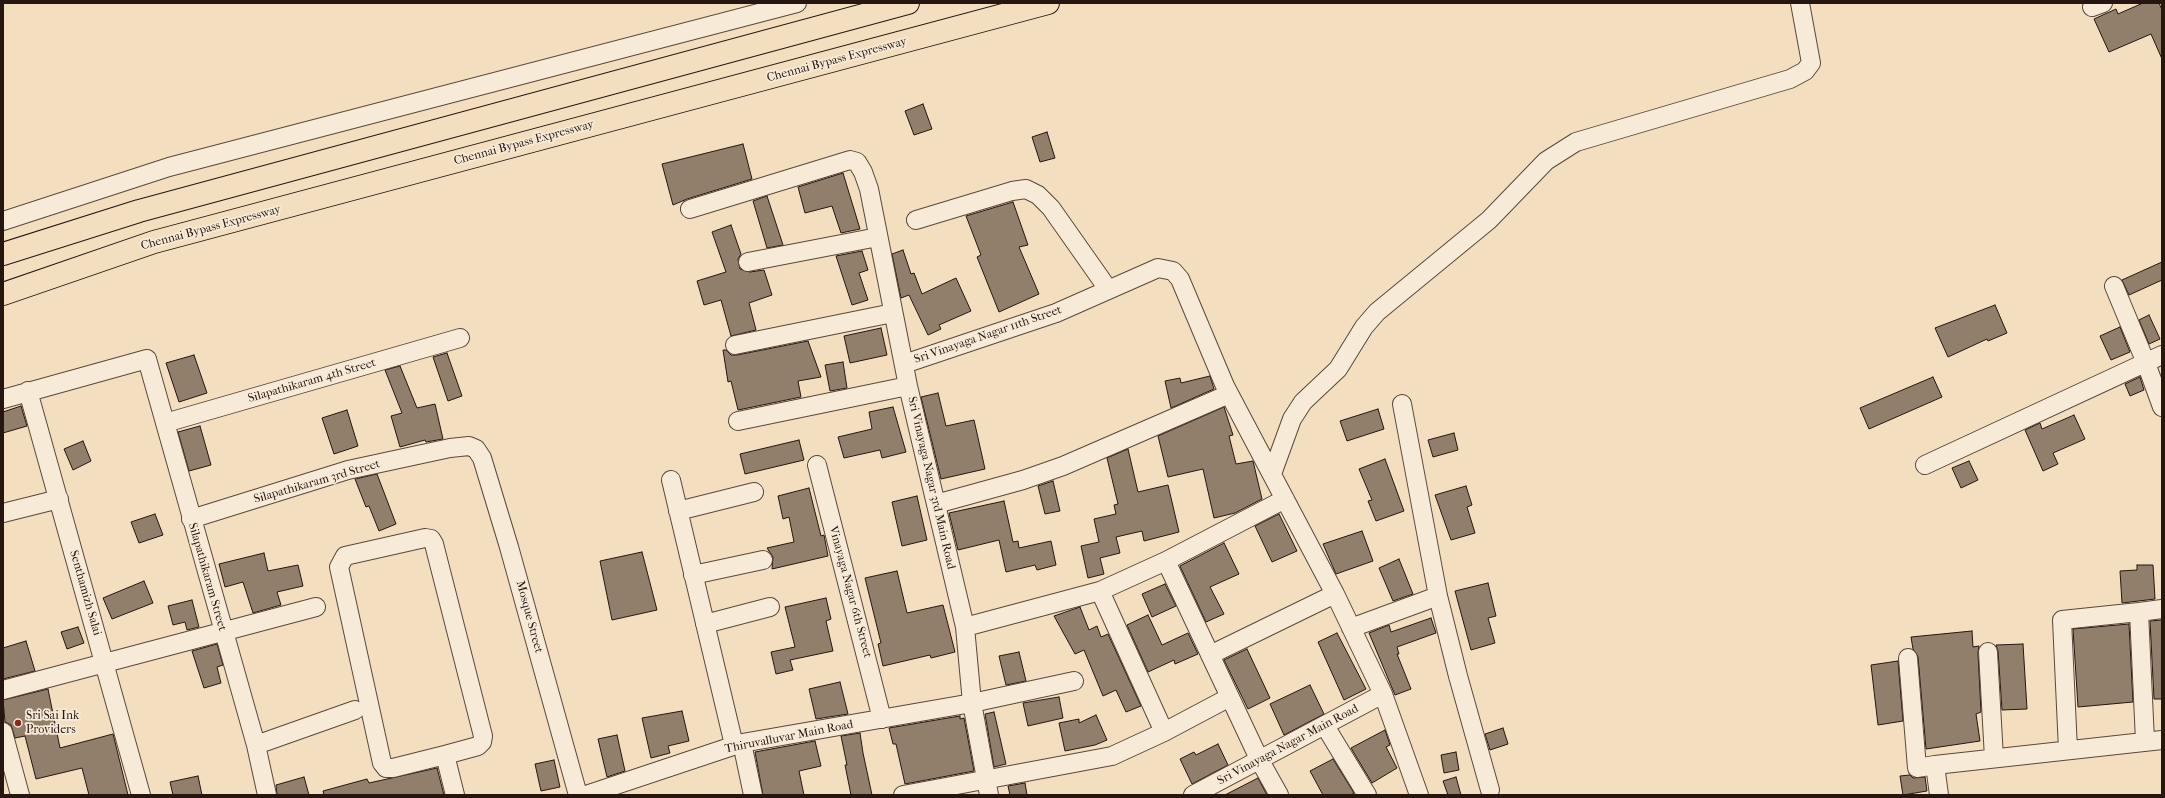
<!DOCTYPE html>
<style>
body{margin:0}
#map{position:relative;width:2165px;height:798px;overflow:hidden;background:#f3dfc0;font-family:"IM FELL French Canon",serif}
canvas{display:block}
.frame{position:absolute;inset:0;border:4px solid #27150f;pointer-events:none}
</style>
<div id="map">
<canvas width="2165" height="798"></canvas>
<div class="frame"></div>
</div>
<script>
const g = document.querySelector('canvas').getContext('2d');
g.lineJoin = 'round';
function fillPath(path, color) {
  g.fillStyle = color;
  g.fill(path, 'evenodd');
}
function poly(rows) {
  const path = new Path2D();
  for (const r of rows) {
    path.moveTo(r[0], r[1]);
    for (let i = 2; i < r.length; i += 2) path.lineTo(r[i], r[i + 1]);
  }
  return path;
}
function strokePath(path, color, width, dash) {
  g.strokeStyle = color;
  g.lineWidth = width;
  g.lineCap = dash ? 'butt' : 'round';
  g.setLineDash(dash || []);
  g.stroke(path);
}
function write(font, color, halo, rows, align = 'center') {
  g.font = font + ' "IM FELL French Canon",serif';
  g.lineWidth = 3.5;
  g.setLineDash([]);
  g.textBaseline = 'middle';
  g.strokeStyle = halo;
  g.fillStyle = color;
  for (const [text, x, y, turn = 0] of rows) {
    g.save();
    g.translate(x, y);
    g.rotate((+turn || 0) * Math.PI / 180);
    g.textAlign = isNaN(turn) ? turn : align;
    if (halo) g.strokeText(text, 0, 0);
    g.fillText(text, 0, 0);
    g.restore();
  }
}
const building = poly([
 [2143,3,2159,3,2162,10,2162,59,2151,34,2109,52,2094,19,2116,9,2118,14,2143,3],
 [923,104,932,129,914,135,905,111,923,104],
 [1047,132,1055,158,1040,162,1032,137,1047,132],
 [743,144,752,179,687,199,673,205,662,164,743,144],
 [843,173,860,229,841,233,832,206,805,213,798,187,843,173],
 [767,196,783,245,767,248,753,201,767,196],
 [1013,202,1028,245,1019,247,1039,294,999,312,977,257,981,255,966,216,1013,202],
 [731,225,741,254,738,259,740,269,750,272,764,270,772,295,749,303,756,330,731,336,721,300,704,305,697,281,726,272,712,232,731,225],
 [903,250,911,274,914,273,922,294,956,278,971,311,939,325,941,329,928,335,909,295,901,298,892,254,903,250],
 [862,251,868,270,859,273,868,300,852,305,836,256,862,251],
 [2162,262,2162,280,2129,295,2122,280,2162,262],
 [1995,305,2007,333,1988,341,1987,339,1948,357,1935,328,1995,305],
 [2149,315,2160,339,2149,344,2139,320,2149,315],
 [2120,327,2130,352,2111,360,2100,336,2120,327],
 [881,328,887,355,850,363,844,336,881,328],
 [808,341,821,377,798,381,801,397,738,410,731,381,728,382,723,350,726,350,731,355,737,355,808,341],
 [447,353,462,396,448,401,433,357,447,353],
 [194,355,207,393,179,402,166,363,194,355],
 [843,362,847,388,830,391,825,365,843,362],
 [400,366,417,408,435,404,443,439,426,442,425,440,400,447,391,416,402,413,385,370,400,366],
 [1210,376,1214,389,1171,408,1165,381,1180,378,1181,383,1210,376],
 [1933,377,1942,397,1869,429,1860,408,1933,377],
 [2140,377,2144,390,2130,396,2125,384,2140,377],
 [938,393,946,426,974,420,985,469,941,479,921,397,938,393],
 [21,406,27,426,3,433,3,412,21,406],
 [893,407,906,452,882,458,880,450,844,458,838,437,872,429,869,412,893,407],
 [1224,407,1233,435,1229,436,1236,464,1253,461,1262,499,1235,513,1214,518,1203,469,1168,477,1158,436,1224,407],
 [1378,409,1384,429,1347,441,1340,421,1378,409],
 [347,410,358,446,334,454,322,418,347,410],
 [2074,415,2085,439,2053,453,2058,464,2043,471,2025,430,2040,423,2042,429,2074,415],
 [200,426,211,465,189,471,178,432,200,426],
 [1454,433,1458,450,1433,457,1428,440,1454,433],
 [799,440,804,460,745,474,740,454,799,440],
 [83,441,91,461,73,470,64,449,83,441],
 [1128,449,1138,492,1168,485,1179,532,1144,541,1142,531,1116,537,1120,553,1100,558,1104,574,1088,578,1081,546,1099,542,1094,519,1116,514,1114,505,1118,504,1107,458,1128,449],
 [1385,459,1404,511,1376,521,1368,501,1372,500,1359,469,1385,459],
 [1969,461,1978,480,1961,488,1952,468,1969,461],
 [377,474,396,524,379,531,369,506,366,507,355,479,377,474],
 [1053,481,1060,511,1045,514,1038,486,1053,481],
 [1466,486,1472,505,1467,507,1475,533,1451,540,1435,495,1466,486],
 [809,488,821,536,824,535,828,556,772,569,773,557,767,548,794,542,789,517,783,519,778,496,809,488],
 [917,496,927,540,902,546,892,502,917,496],
 [1004,501,1013,542,1018,541,1019,548,1051,541,1056,565,1037,570,1035,565,1006,572,999,540,958,550,949,513,1004,501],
 [155,514,163,535,139,543,131,522,155,514],
 [1279,514,1297,551,1272,562,1255,526,1279,514],
 [1362,531,1373,561,1336,574,1323,544,1362,531],
 [1224,543,1239,574,1210,587,1224,614,1206,622,1180,566,1224,543],
 [642,552,657,610,612,620,600,561,642,552],
 [264,553,268,571,298,565,303,586,277,592,281,605,253,613,243,582,225,587,219,564,264,553],
 [1399,559,1413,594,1393,601,1379,568,1399,559],
 [2137,565,2153,565,2155,599,2122,603,2120,571,2137,570,2137,565],
 [897,571,907,613,943,605,955,652,931,658,930,655,883,666,878,644,881,643,865,578,897,571],
 [144,581,153,603,112,619,103,598,144,581],
 [1488,583,1496,616,1488,618,1495,643,1471,650,1455,591,1488,583],
 [1165,584,1176,606,1152,617,1142,594,1165,584],
 [826,598,831,619,826,621,833,651,790,660,793,670,776,674,771,652,795,647,785,607,826,598],
 [192,600,199,627,187,630,185,622,173,625,168,606,192,600],
 [1080,607,1089,630,1097,626,1101,637,1108,634,1141,706,1126,712,1116,690,1103,696,1084,650,1075,654,1054,616,1080,607],
 [1148,615,1162,645,1188,633,1198,654,1175,664,1174,660,1148,672,1127,625,1148,615],
 [1431,618,1436,633,1397,647,1399,654,1397,654,1411,689,1395,695,1369,633,1389,625,1391,632,1431,618],
 [2162,620,2162,699,2154,699,2150,621,2162,620],
 [2129,624,2133,702,2078,707,2073,629,2129,624],
 [78,627,84,643,67,649,61,632,78,627],
 [1972,631,1973,647,1979,646,1978,653,1981,712,1976,714,1980,741,1926,749,1918,657,1913,649,1911,637,1972,631],
 [1337,633,1366,689,1344,700,1318,642,1337,633],
 [26,641,35,671,3,679,3,648,26,641],
 [217,644,223,665,217,667,221,683,204,688,192,651,217,644],
 [2023,644,2027,709,2002,710,1998,651,1996,645,2023,644],
 [1247,649,1270,698,1248,709,1224,660,1247,649],
 [1019,652,1026,681,1006,685,999,656,1019,652],
 [1898,661,1903,721,1878,725,1871,665,1898,661],
 [840,682,848,714,816,719,809,689,840,682],
 [1310,685,1324,714,1284,735,1270,704,1310,685],
 [48,689,60,748,113,734,128,795,89,795,82,768,36,779,25,736,15,738,11,725,5,722,3,700,48,689],
 [1059,697,1063,718,1028,726,1023,703,1059,697],
 [682,711,689,741,668,746,670,753,651,758,642,718,682,711],
 [994,712,1006,764,994,767,985,714,994,712],
 [1096,715,1107,740,1095,745,1065,751,1059,723,1079,719,1079,723,1096,715],
 [960,716,960,719,964,718,974,771,905,784,896,744,893,744,889,728,960,716],
 [1503,728,1508,744,1490,750,1485,734,1503,728],
 [1385,730,1390,745,1386,747,1397,768,1372,783,1351,748,1385,730],
 [860,733,863,753,872,795,851,795,845,765,847,765,841,736,860,733],
 [617,735,625,771,607,777,598,739,617,735],
 [815,741,821,766,799,771,804,795,763,795,755,752,815,741],
 [1218,744,1228,765,1192,784,1180,759,1194,752,1196,755,1218,744],
 [1456,752,1459,770,1444,773,1441,755,1456,752],
 [1333,759,1354,793,1351,795,1323,795,1310,771,1333,759],
 [554,760,560,787,541,791,535,764,554,760],
 [437,768,444,795,324,795,323,791,367,779,369,783,437,768],
 [1910,775,1913,778,1925,777,1927,791,1903,795,1900,776,1910,775],
 [198,776,202,795,173,795,170,782,198,776],
 [304,777,309,795,277,795,276,785,304,777],
 [1456,777,1461,795,1448,795,1443,781,1456,777],
 [1258,778,1267,795,1225,795,1258,778],
 [1025,783,1027,795,1010,795,1008,786,1025,783]
]);
fillPath(building, '#917e6b');
strokePath(building, '#27150f', 1);
const minor = poly([
 [2092,7,2103,3],
 [690,209,850,160,857,162,863,172,869,189,908,386,965,627,972,703,989,795],
 [916,220,1012,191,1026,189,1038,195,1051,208,1108,289],
 [3,221,169,167,797,3],
 [748,262,878,237],
 [2114,286,2146,363,2162,407],
 [735,345,893,313],
 [904,364,1056,313,1158,268,1173,271,1180,279,1225,386,1335,594,1383,694,1419,795],
 [28,391,141,795],
 [3,399,147,359,256,745,267,795],
 [1402,404,1438,596,1458,676,1490,790],
 [738,421,908,386],
 [165,423,460,338],
 [817,465,882,719],
 [1925,465,2162,355],
 [1272,474,1292,419,1303,402,1338,369,1364,327,1377,312,1489,220,1546,161,1576,142,1790,79,1805,71,1811,63,1800,3],
 [671,480,734,745],
 [936,504,1023,480,1063,466,1229,394],
 [678,511,754,492],
 [3,513,59,499],
 [191,519,348,470,450,448,469,446,476,449,482,458,509,547,578,795],
 [425,538,431,539,434,544,483,736,482,742,478,746,445,755,393,768,386,768,382,763,339,567,345,556,425,538],
 [1166,561,1260,761,1279,795],
 [693,575,763,560],
 [1100,591,1164,732],
 [2139,612,2162,609],
 [705,624,770,607],
 [965,627,1100,591,1166,561,1285,499],
 [1351,628,1438,596],
 [1988,652,1994,758],
 [1210,655,1335,594],
 [1908,658,1917,768,1935,765],
 [3,690,316,607],
 [1325,726,1367,795],
 [3,732,20,795],
 [742,743,753,795],
 [256,745,355,710],
 [2068,750,2062,620,2139,612,2145,741],
 [445,755,455,795],
 [586,795,742,743,972,703,1074,681],
 [903,795,1112,756,1164,732,1230,697],
 [1193,795,1383,694],
 [1939,795,1935,765,2162,740]
]);
const highway = poly([
 [3,254,139,211,908,3],
 [3,294,154,242,1048,3]
]);
strokePath(minor, '#5a483b', 20);
strokePath(highway, '#27150f', 24);
strokePath(minor, '#f7ead6', 18);
strokePath(highway, '#f3dfc0', 22);
for (const [x, y, r, color] of [
 [18,723,4,"#8f2418"]
]) {
  const dot = new Path2D();
  dot.arc(x, y, r, 0, 2 * Math.PI);
  g.fillStyle = color;
  g.fill(dot);
  strokePath(dot, '#f7ead6', 1.5);
}
write('12px', '#27150f', '#f7ead6', [
 ["Chennai Bypass Expressway",837,60,-15],
 ["Chennai Bypass Expressway",524,143,-15],
 ["Chennai Bypass Expressway",211,228,-15],
 ["Sri Vinayaga Nagar 11th Street",988,335,-19],
 ["Silapathikaram 4th Street",312,381,-16],
 ["Silapathikaram 3rd Street",317,482,-16],
 ["Sri Vinayaga Nagar 3rd Main Road",931,483,77],
 ["Silapathikaram Street",207,577,74],
 ["Vinayaga Nagar 6th Street",850,592,75],
 ["Senthamizh Salai",85,593,74],
 ["Mosque Street",529,617,75],
 ["Thiruvalluvar Main Road",789,737,-11],
 ["Sri Vinayaga Nagar Main Road",1288,745,-28]
]);
write('12px', '#27150f', '#f7ead6', [
 ["Sri Sai Ink",26,716],
 ["Providers",26,730]
], 'left');
</script>
